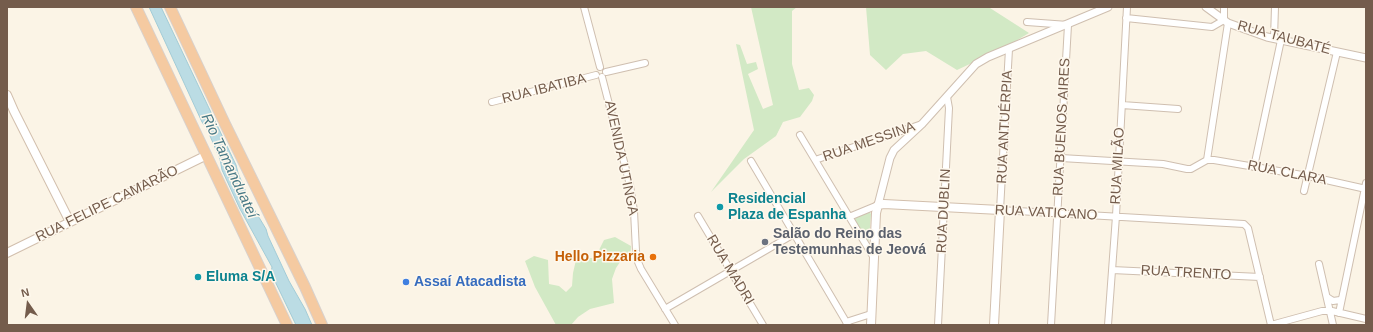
<!DOCTYPE html>
<meta charset="utf-8">
<style>
body{margin:0}
#map{position:relative;width:1373px;height:332px;overflow:hidden;background:#fbf4e6;font-family:Helvetica,sans-serif}
canvas{display:block}
.frame{position:absolute;inset:0;border:8px solid #745c4c;pointer-events:none}
.north{position:absolute;left:8px;top:284px;width:40px;height:40px;-webkit-text-stroke:3px #fef8ed;paint-order:stroke;rotate:346deg;font-size:11px;font-weight:700;line-height:16px;text-align:center;color:#745c4c}
.north::after{content:'';display:block;margin:auto;width:14px;height:18px;background:#745c4c;clip-path:polygon(50% 0,100% 100%,50% 72%,0 100%)}
</style>
<div id="map">
<canvas width="1373" height="332"></canvas>
<div class="frame"></div>
<div class="north">N</div>
</div>
<script>
const g = document.querySelector('canvas').getContext('2d');
g.lineJoin = 'round';
function fillPath(path, color) {
  g.fillStyle = color;
  g.fill(path, 'evenodd');
}
function poly(rows) {
  const path = new Path2D();
  for (const r of rows) {
    path.moveTo(r[0], r[1]);
    for (let i = 2; i < r.length; i += 2) path.lineTo(r[i], r[i + 1]);
  }
  return path;
}
function strokePath(path, color, width, dash) {
  g.strokeStyle = color;
  g.lineWidth = width;
  g.lineCap = dash ? 'butt' : 'round';
  g.setLineDash(dash || []);
  g.stroke(path);
}
function write(font, color, halo, rows, align = 'center') {
  g.font = font + ' Helvetica,sans-serif';
  g.lineWidth = 3;
  g.setLineDash([]);
  g.textBaseline = 'middle';
  g.strokeStyle = halo;
  g.fillStyle = color;
  for (const [text, x, y, turn = 0] of rows) {
    g.save();
    g.translate(x, y);
    g.rotate((+turn || 0) * Math.PI / 180);
    g.textAlign = isNaN(turn) ? turn : align;
    if (halo) g.strokeText(text, 0, 0);
    g.fillText(text, 0, 0);
    g.restore();
  }
}
fillPath(poly([
 [751,7,797,7,792,11,792,64,799,90,809,88,814,95,812,101,800,117,783,122,776,136,744,159,711,192,754,130,736,44,740,45,747,64,756,62,758,69,748,74,763,109,773,105],
 [866,7,990,8,1029,33,1004,48,957,70,926,51,903,54,886,70,870,55],
 [869,211,871,214,869,240,868,241,854,219],
 [615,237,631,246,630,262,620,262,616,268,612,279,614,303,590,309,578,317,571,325,556,325,535,287,525,261,534,256,548,260,549,284,559,286,566,292,572,286,573,273,576,260,588,258,595,258,604,240]
]), '#d2e9c5');
const water = poly([
 [149,7,161,7,236,165,238,173,251,204,266,229,268,236,289,281,305,309,312,325,296,325,271,273,272,267,240,209,222,170,220,159,207,129,202,122,149,7]
]);
fillPath(water, '#bbdce4');
strokePath(water, '#a2cbd6', 1);
const minor = poly([
 [584,7,600,67],
 [1126,18,1212,27,1224,20,1224,7],
 [1027,22,1068,25,1051,325],
 [1274,38,1275,7],
 [1009,49,1000,210,1244,224,1248,228,1271,325],
 [606,72,645,63],
 [602,77,630,185,634,211,636,251,638,262,641,269,675,325],
 [492,102,596,75],
 [1122,105,1178,109],
 [800,135,874,258],
 [1061,158,1163,164,1187,169,1191,169,1207,160,1214,160,1308,176,1366,189],
 [815,160,922,124],
 [1207,160,1228,23],
 [751,161,848,325],
 [1254,167,1281,40],
 [1304,191,1337,52],
 [698,216,763,325],
 [849,217,878,205],
 [1319,264,1333,325],
 [1112,270,1260,277],
 [1327,297,1333,301,1340,300,1342,298],
 [665,309,794,234],
 [1339,313,1366,183],
 [846,322,871,314],
 [938,325,949,108,947,97],
 [1108,325,1116,216,1127,7],
 [1271,325,1322,311,1332,311,1366,319]
]);
const tertiary = poly([
 [1206,7,1228,23,1267,37,1366,58],
 [878,205,890,158,894,150,922,124,976,64,988,57,1108,7]
]);
const secondary = poly([
 [7,95,14,111,70,222],
 [7,253,207,155],
 [871,325,876,213,878,205,884,204,1000,210,994,325]
]);
const trunk = poly([
 [136,7,287,325],
 [170,7,225,124,305,287,322,325]
]);
strokePath(minor, '#cfbfb0', 8);
strokePath(tertiary, '#cfbfb0', 9);
strokePath(secondary, '#d2bfad', 10);
strokePath(trunk, '#d8d1cd', 12);
strokePath(minor, '#fff', 6);
strokePath(tertiary, '#fff', 7);
strokePath(secondary, '#fff', 8);
strokePath(trunk, '#f5caa1', 10);
for (const [x, y, r, color] of [
 [720,207,4,"#0f9aa8"],
 [765,242,4,"#6b7280"],
 [653,257,4,"#e8710a"],
 [198,277,4,"#0f9aa8"],
 [406,282,4,"#3f7fe0"]
]) {
  const dot = new Path2D();
  dot.arc(x, y, r, 0, 2 * Math.PI);
  g.fillStyle = color;
  g.fill(dot);
  strokePath(dot, '#fef8ed', 1.5);
}
write('14px', '#745c4c', '#fef8ed', [
 ["RUA TAUBATÉ",1284,38,15],
 ["RUA IBATIBA",544,89,-14],
 ["RUA ANTUÉRPIA",1005,127,-87],
 ["RUA BUENOS AIRES",1062,127,-87],
 ["RUA MESSINA",869,142,-19],
 ["AVENIDA UTINGA",621,158,78],
 ["RUA MILÃO",1118,166,-87],
 ["RUA CLARA",1287,173,11],
 ["RUA FELIPE CAMARÃO",107,204,-26],
 ["RUA DUBLIN",944,211,-87],
 ["RUA VATICANO",1046,213,3],
 ["RUA MADRI",730,270,59],
 ["RUA TRENTO",1186,273,3]
]);
write('bold 14px', '#0d838f', '#fef8ed', [
 ["Residencial",728,199],
 ["Plaza de Espanha",728,215],
 ["Eluma S/A",206,277]
], 'left');
write('bold 14px', '#5b616d', '#fef8ed', [
 ["Salão do Reino das",773,234],
 ["Testemunhas de Jeová",773,250]
], 'left');
write('bold 14px', '#c56008', '#fef8ed', [
 ["Hello Pizzaria",645,257]
], 'right');
write('bold 14px', '#366cbe', '#fef8ed', [
 ["Assaí Atacadista",414,282]
], 'left');
write('italic 15px', '#477986', '#fef8ed', [
 ["Rio Tamanduateí",229,166,65]
]);
</script>
